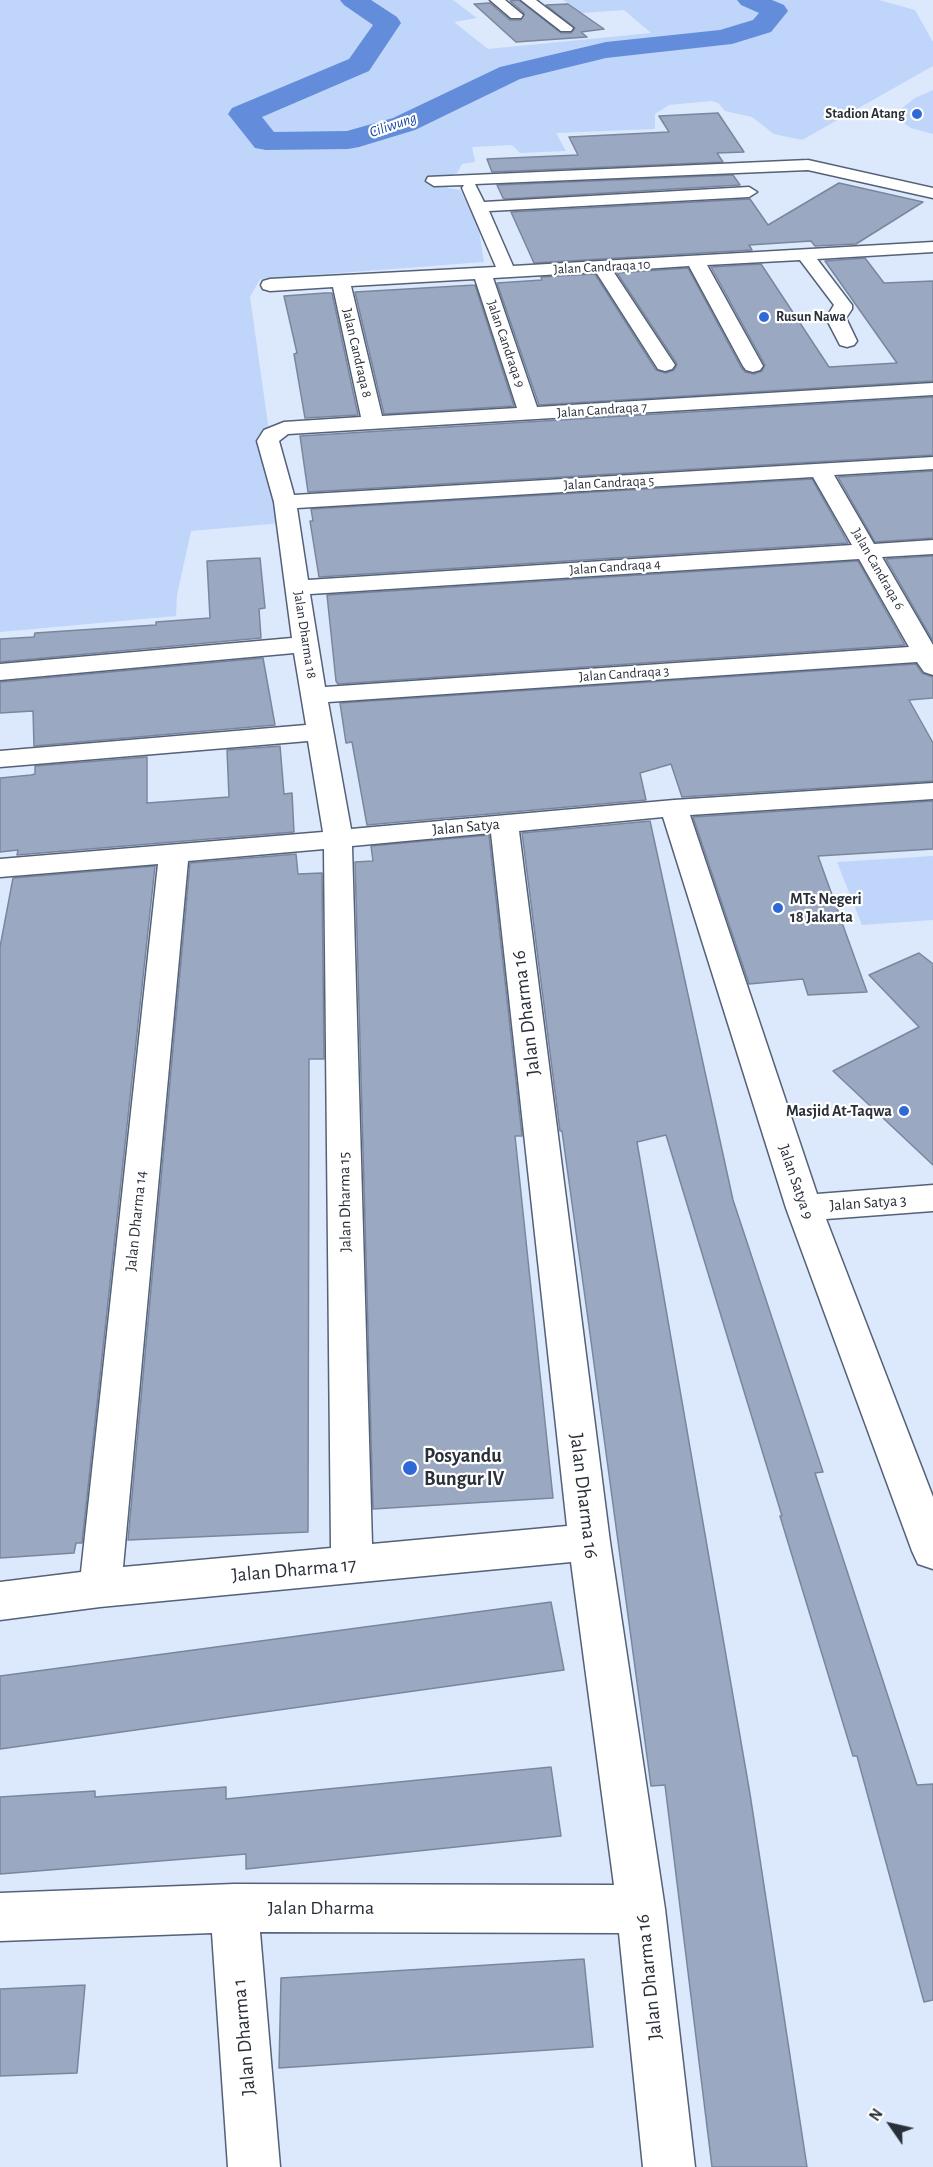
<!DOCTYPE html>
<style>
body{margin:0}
#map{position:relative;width:933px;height:2167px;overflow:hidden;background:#dce8fc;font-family:"Alegreya Sans",sans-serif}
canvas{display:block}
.north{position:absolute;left:861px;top:2095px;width:60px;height:60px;-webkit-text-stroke:4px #fff;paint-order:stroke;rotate:304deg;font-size:16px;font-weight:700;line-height:24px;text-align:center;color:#2a303a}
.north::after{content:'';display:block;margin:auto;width:21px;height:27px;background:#2a303a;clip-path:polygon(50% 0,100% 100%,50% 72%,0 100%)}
</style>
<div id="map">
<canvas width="933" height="2167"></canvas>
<div class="north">N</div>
</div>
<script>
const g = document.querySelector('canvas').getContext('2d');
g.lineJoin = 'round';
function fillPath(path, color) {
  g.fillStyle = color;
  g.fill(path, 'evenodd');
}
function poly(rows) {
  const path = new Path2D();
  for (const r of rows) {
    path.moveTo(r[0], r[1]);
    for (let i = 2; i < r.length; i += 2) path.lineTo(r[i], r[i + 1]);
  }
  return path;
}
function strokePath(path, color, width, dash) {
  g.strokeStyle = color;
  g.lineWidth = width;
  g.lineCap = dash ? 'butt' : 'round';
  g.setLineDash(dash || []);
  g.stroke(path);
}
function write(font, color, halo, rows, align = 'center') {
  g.font = font + ' "Alegreya Sans",sans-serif';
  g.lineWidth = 4.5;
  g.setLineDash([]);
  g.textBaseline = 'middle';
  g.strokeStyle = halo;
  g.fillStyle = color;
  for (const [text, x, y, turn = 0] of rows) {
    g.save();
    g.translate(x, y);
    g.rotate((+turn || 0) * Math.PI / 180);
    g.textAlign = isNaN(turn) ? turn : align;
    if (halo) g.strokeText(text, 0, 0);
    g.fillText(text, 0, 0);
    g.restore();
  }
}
fillPath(poly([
 [0,0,453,0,477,18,454,22,488,49,651,33,624,10,582,13,563,0,879,0,915,10,933,42,933,66,802,140,774,134,752,117,725,111,718,103,711,101,669,105,655,114,655,129,556,133,566,151,520,153,512,145,472,147,475,162,462,164,457,173,444,177,448,188,460,190,478,224,484,262,260,279,250,297,282,523,191,531,177,595,176,616,0,632],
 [933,90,933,134,911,128,901,121,902,108,915,98],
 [933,856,933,920,862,925,837,862]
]), '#bfd5fa');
fillPath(poly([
 [340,0,371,0,397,17,401,23,369,71,262,117,274,132,347,131,393,118,500,67,606,42,720,30,753,20,759,13,741,5,737,0,772,0,784,5,788,11,771,32,732,44,606,58,520,79,415,130,359,147,348,149,266,150,255,148,228,114,232,108,349,59,373,25,344,5,340,0]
]), '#638dda');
const building = poly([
 [519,0,561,33,571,33,575,28,546,5,568,4,604,29,581,32,587,37,516,42,474,4,490,3,510,20,521,20,524,13,510,1,519,0],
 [718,113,744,152,717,153,723,162,492,172,487,159,578,155,569,137,669,132,659,116,718,113],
 [733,175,740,185,505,199,503,198,497,185,733,175],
 [839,183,923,202,856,244,815,246,811,241,749,245,752,250,534,263,511,212,750,199,768,225,839,183],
 [865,258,884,283,933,281,933,381,539,405,497,283,542,280,541,277,595,274,656,370,666,373,674,370,677,364,617,273,688,268,741,367,745,372,754,374,762,371,765,365,711,267,761,264,829,367,897,363,825,261,865,258],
 [475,285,514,406,384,414,355,292,475,285],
 [325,293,332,293,358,415,305,418,294,354,297,353,284,296,325,293],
 [933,397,933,455,308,492,300,436,933,397],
 [933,471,933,538,875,542,838,477,933,471],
 [812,479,848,543,319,577,310,521,313,521,311,509,812,479],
 [933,556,933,641,886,559,933,556],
 [260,558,265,608,259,609,261,638,0,662,0,639,34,637,35,633,156,625,156,622,210,618,207,561,260,558],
 [858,561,905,645,338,684,336,681,327,595,858,561],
 [263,658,275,725,34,746,33,711,0,713,0,682,263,658],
 [916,664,922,673,933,677,933,698,909,700,933,743,933,781,682,797,671,764,640,773,646,800,367,825,352,742,346,743,340,703,916,664],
 [280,746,284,794,292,793,294,832,17,855,18,850,0,852,0,778,31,775,35,774,35,766,147,757,147,803,229,797,227,750,280,746],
 [933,801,933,849,818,856,867,992,808,995,803,979,749,984,693,817,933,801],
 [650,821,733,1200,823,1472,815,1473,917,1785,933,1784,933,2000,924,2002,857,1756,853,1756,780,1516,782,1516,666,1135,637,1142,750,1794,807,2167,712,2167,665,1785,651,1786,588,1319,562,1131,560,1131,522,833,650,821],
 [489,835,522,1136,515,1136,553,1498,373,1509,355,862,373,861,371,846,489,835],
 [296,854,298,874,322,873,324,1059,309,1059,308,1532,128,1540,190,863,296,854],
 [155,866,82,1543,76,1543,74,1553,0,1558,0,947,13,878,155,866],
 [919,953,933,964,933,1165,833,1071,919,1027,869,975,919,953],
 [551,1602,564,1670,0,1749,0,1676,551,1602],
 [551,1767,561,1836,246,1869,246,1854,0,1874,0,1797,95,1791,95,1797,226,1787,226,1799,551,1767],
 [584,1959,593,2047,279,2068,281,1978,584,1959],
 [85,1985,77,2073,0,2076,0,1989,85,1985]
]);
fillPath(building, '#9ba8c1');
strokePath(building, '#79879e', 1.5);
const minor = poly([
 [490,0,505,0,523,15,521,18,511,18,490,0],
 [521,0,536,0,573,28,571,31,561,31,521,0],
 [808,160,933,188,933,198,808,170,475,184,484,202,749,187,757,192,749,197,489,211,513,266,933,242,933,252,817,259,852,305,852,309,846,318,857,341,854,345,847,347,840,345,826,318,834,305,800,260,707,265,763,366,760,370,753,372,746,370,743,366,689,266,613,271,675,365,672,369,665,371,658,369,596,272,493,278,537,407,933,383,933,395,288,434,279,441,294,495,933,457,933,469,834,475,874,544,933,540,933,554,882,557,933,645,933,675,924,672,917,662,328,702,351,829,674,800,933,783,933,799,690,815,817,1194,933,1185,933,1211,826,1219,933,1497,933,1569,918,1564,912,1551,786,1208,663,817,519,831,610,1542,665,1909,695,2167,643,2167,619,1933,260,1932,280,2167,228,2167,212,1933,0,1941,0,1893,234,1884,614,1885,571,1562,100,1607,0,1620,0,1582,81,1572,158,864,0,877,0,859,323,832,308,741,0,767,0,751,306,725,294,653,0,680,0,664,292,638,274,502,257,441,264,430,284,422,361,417,333,287,270,291,263,289,261,285,263,281,270,279,496,267,462,188,464,185,434,186,426,181,428,177,808,160],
 [475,279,517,408,382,416,351,286,475,279],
 [813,477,852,545,308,580,297,508,813,477],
 [859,559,909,647,325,687,310,594,859,559],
 [491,833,567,1526,372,1544,352,846,491,833],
 [324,849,331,1548,123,1567,188,861,324,849]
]);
strokePath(minor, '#546177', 3);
fillPath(minor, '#fff');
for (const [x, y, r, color] of [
 [917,114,6,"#3069d7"],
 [764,317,6,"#3069d7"],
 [778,908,6,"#3069d7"],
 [904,1111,6,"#3069d7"],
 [410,1468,8,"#3069d7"]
]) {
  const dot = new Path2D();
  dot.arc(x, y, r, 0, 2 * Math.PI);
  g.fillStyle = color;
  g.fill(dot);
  strokePath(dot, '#fff', 2);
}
write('bold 14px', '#2a303a', '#fff', [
 ["Stadion Atang",905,114],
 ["Rusun Nawa",776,317,"left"]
], 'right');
write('14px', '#2a303a', '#fff', [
 ["Jalan Candraqa 10",602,267,-3],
 ["Jalan Candraqa 9",506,344,71],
 ["Jalan Candraqa 8",357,353,77],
 ["Jalan Candraqa 7",602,410,-4],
 ["Jalan Candraqa 5",609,483,-3],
 ["Jalan Candraqa 4",615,567,-4],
 ["Jalan Candraqa 6",878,569,60],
 ["Jalan Dharma 18",305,635,81],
 ["Jalan Candraqa 3",624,674,-4]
]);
write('italic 15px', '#1948a1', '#fff', [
 ["Ciliwung",393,125,-19]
]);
write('16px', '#2a303a', '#fff', [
 ["Jalan Satya",466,827,-5],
 ["Jalan Satya 9",796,1182,71],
 ["Jalan Dharma 15",345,1202,-91],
 ["Jalan Satya 3",868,1203,-4],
 ["Jalan Dharma 14",136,1221,-84]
]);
write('bold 16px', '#2a303a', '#fff', [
 ["MTs Negeri",790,899],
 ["18 Jakarta",790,917],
 ["Masjid At-Taqwa",892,1111,"right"]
], 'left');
write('20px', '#2a303a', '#fff', [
 ["Jalan Dharma 16",526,1013,-97],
 ["Jalan Dharma 16",584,1496,83],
 ["Jalan Dharma 17",294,1570,-5],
 ["Jalan Dharma",321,1908],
 ["Jalan Dharma 16",649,1977,-96],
 ["Jalan Dharma 1",244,2037,-95]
]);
write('bold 20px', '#2a303a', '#fff', [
 ["Posyandu",424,1456],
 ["Bungur IV",424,1479]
], 'left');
</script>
